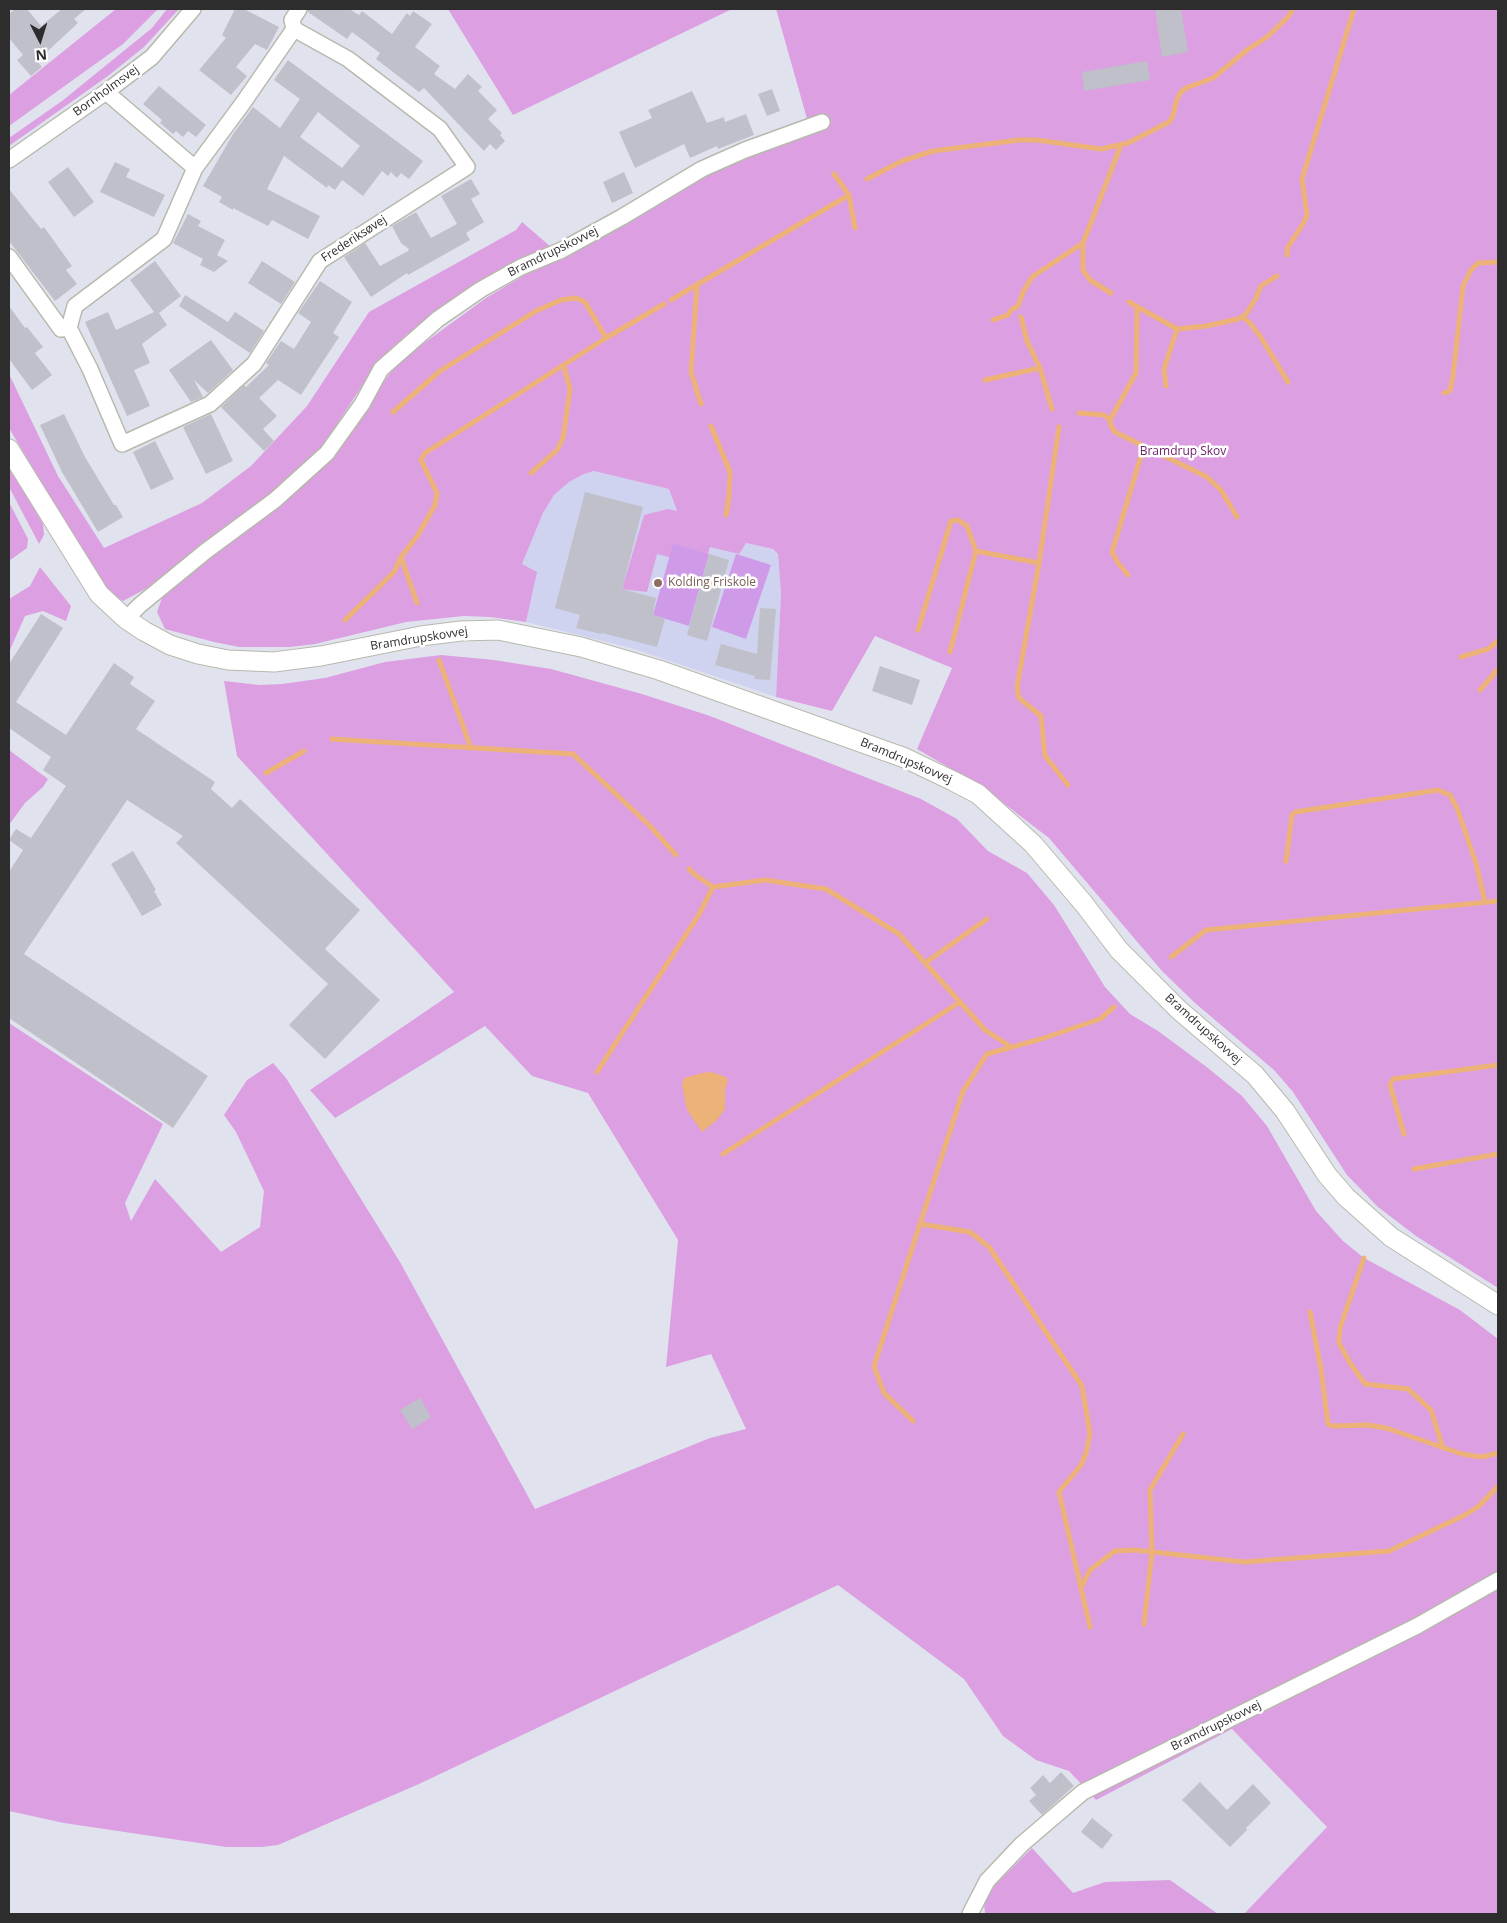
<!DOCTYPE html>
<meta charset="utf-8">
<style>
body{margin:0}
#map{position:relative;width:1507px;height:1923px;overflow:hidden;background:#e0e3ee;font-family:"Open Sans",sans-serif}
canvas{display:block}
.frame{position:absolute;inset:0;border:10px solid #2d2d2d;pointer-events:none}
.north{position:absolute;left:15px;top:15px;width:50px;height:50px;-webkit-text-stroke:4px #fff;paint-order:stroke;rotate:175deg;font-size:14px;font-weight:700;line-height:20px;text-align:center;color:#2d2d2d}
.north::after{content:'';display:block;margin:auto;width:18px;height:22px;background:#2d2d2d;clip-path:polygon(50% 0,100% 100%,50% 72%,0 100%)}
</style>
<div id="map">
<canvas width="1507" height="1923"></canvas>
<div class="frame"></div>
<div class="north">N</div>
</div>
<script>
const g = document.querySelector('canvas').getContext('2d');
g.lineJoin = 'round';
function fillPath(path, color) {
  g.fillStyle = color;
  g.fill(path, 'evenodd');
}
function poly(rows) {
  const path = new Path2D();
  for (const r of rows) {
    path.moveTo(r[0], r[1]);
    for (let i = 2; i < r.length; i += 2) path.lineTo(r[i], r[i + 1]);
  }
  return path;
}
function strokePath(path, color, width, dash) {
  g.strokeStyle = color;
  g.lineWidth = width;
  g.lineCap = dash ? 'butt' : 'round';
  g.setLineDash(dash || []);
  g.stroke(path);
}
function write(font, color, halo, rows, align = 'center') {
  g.font = font + ' "Open Sans",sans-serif';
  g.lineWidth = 5;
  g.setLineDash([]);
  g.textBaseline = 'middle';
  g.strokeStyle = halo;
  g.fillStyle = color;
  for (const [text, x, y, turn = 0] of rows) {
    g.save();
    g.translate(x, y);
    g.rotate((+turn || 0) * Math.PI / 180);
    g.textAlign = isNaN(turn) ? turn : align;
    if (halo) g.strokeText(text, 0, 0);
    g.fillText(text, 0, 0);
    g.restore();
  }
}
fillPath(poly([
 [595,471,669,489,684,530,773,549,778,553,781,593,776,697,631,648,526,622,529,608,522,564,543,513,554,495,569,482,584,474]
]), '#d0d3ef');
fillPath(poly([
 [116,9,158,9,123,44,9,126,9,95],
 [167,9,179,9,144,47,108,76,9,146,9,138,62,101,152,28],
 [448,9,732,9,513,115],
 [776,9,1498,9,1498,1288,1416,1236,1378,1207,1347,1175,1293,1092,1274,1070,1195,1003,1162,971,1049,838,981,786,917,749,952,668,875,636,832,711,776,697,781,593,778,554,773,549,746,543,739,554,710,547,704,566,657,554,647,592,622,589,644,515,668,509,677,511,669,489,594,471,584,474,569,482,554,495,543,513,522,564,537,572,526,622,490,617,464,616,406,622,315,644,290,647,239,647,214,642,165,629,157,612,163,595,196,567,279,506,308,481,336,449,398,362,486,298,523,276,560,259,713,171,811,133],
 [522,222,551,247,486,280,406,335,371,372,324,444,281,489,227,527,149,587,123,601,111,594,91,567,9,428,9,374,58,476,104,548,202,503,251,466,307,406,369,312,516,230],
 [9,465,43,524,44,535,39,544,9,487],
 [9,502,28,539,27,548,9,561],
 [40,567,71,606,66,621,43,611,25,616,9,652,9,599,30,586],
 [441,655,494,660,551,669,642,694,710,716,921,799,957,819,988,851,1027,873,1054,905,1105,987,1130,1014,1158,1031,1208,1068,1242,1096,1267,1126,1316,1211,1343,1241,1364,1258,1460,1310,1498,1339,1498,1914,1244,1914,1327,1827,1232,1729,1096,1800,1069,1771,1036,1760,1003,1736,964,1679,838,1585,419,1784,278,1845,262,1847,226,1847,64,1823,9,1811,9,1023,163,1124,125,1203,131,1221,155,1179,221,1252,260,1227,264,1191,236,1132,224,1115,247,1080,273,1063,286,1078,400,1262,535,1509,710,1438,746,1429,711,1354,666,1367,678,1240,588,1093,532,1076,485,1026,335,1118,310,1090,454,992,237,756,224,681,259,685,282,684,325,678,385,662],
 [9,750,48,779,43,787,25,803,9,825],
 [1032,1848,1073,1893,1105,1882,1170,1880,1218,1914,985,1914,984,1901,996,1884]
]), '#dc9fe2');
fillPath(poly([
 [673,544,709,554,689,626,653,615],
 [736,554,771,565,746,639,712,627]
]), '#cf9be9');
fillPath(poly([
 [711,1072,726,1077,728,1081,725,1089,725,1109,717,1120,702,1132,687,1110,682,1085,684,1078,702,1073]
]), '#ecb277');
strokePath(poly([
 [834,174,849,195,855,228],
 [867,179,902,161,933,151,1019,140,1037,140,1101,149,1128,143,1169,122,1173,116,1176,102,1180,93,1186,88,1213,78,1247,50,1267,37,1288,17,1293,9],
 [1083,243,1083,270,1090,280,1111,293],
 [1287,255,1288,247,1303,224,1307,215,1302,179,1354,9],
 [697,285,691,372,701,404],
 [671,300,849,195],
 [1129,302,1177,329,1206,326,1238,319,1246,314,1256,298,1261,286,1277,276],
 [1137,307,1136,373,1110,420,1111,426,1115,432,1207,477,1221,490,1237,517],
 [1021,317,1027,341,1040,368,1052,409],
 [1242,317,1249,322,1260,336,1288,382],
 [993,320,1008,315,1011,310,1018,306,1023,292,1032,277,1083,243,1121,145],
 [985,380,1040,368],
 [1166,386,1164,369,1177,329],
 [1444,393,1450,391,1453,376,1463,286,1471,270,1478,263,1498,262],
 [393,412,440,371,536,311,561,300,576,298,585,302,606,338],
 [1079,413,1104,415,1110,420],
 [711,426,730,472,729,496,726,515],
 [1059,427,1039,563,1017,687,1019,698,1041,716,1045,756,1068,785],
 [531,473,557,450,563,438,570,389,564,367],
 [401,557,417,603],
 [1128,575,1118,563,1112,552,1144,446],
 [345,620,394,572,401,557,418,535,435,505,437,493,421,460,425,453,606,338,664,304],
 [918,630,951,521,958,520,967,526,976,551,1039,563],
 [950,652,976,551],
 [1461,657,1488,649,1498,641],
 [439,660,471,748],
 [1480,690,1498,669],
 [332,739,573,754,650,826,676,855],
 [266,773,304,751],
 [1286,861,1292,815,1295,812,1438,790,1450,795,1457,808,1476,863,1485,902],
 [689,869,694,874,713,887],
 [1171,957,1206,930,1498,901],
 [925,963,987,919],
 [597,1072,698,916,713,887,765,880,826,889,899,934,985,1030,1011,1047],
 [1404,1134,1390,1085,1393,1079,1498,1065],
 [723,1154,960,1002],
 [1414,1169,1498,1154],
 [920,1224,970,1232,989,1247,1082,1386,1090,1434,1086,1453,1081,1465,1059,1492,1081,1588],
 [1364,1258,1340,1328,1339,1343,1350,1363,1365,1384,1408,1389,1431,1410,1443,1448],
 [1310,1312,1321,1369,1328,1424,1332,1426,1368,1425,1386,1428,1462,1454,1482,1457,1498,1453],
 [913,1421,884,1393,874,1366,963,1091,987,1054,1041,1039,1100,1019,1114,1007],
 [1144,1624,1152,1552,1150,1490,1183,1434],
 [1090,1627,1081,1588,1090,1570,1115,1551,1135,1550,1244,1562,1389,1551,1465,1515,1479,1506,1498,1486]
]), '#ecb277', 5);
fillPath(poly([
 [15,9,27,9,41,26,62,9,86,9,74,19,78,23,37,61,42,67,31,76,17,60,23,55,9,38,9,14],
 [235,9,244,9,279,27,267,50,255,44,236,67,247,76,231,95,199,70,226,38,222,35],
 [308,9,349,9,359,15,362,11,392,34,407,13,410,16,413,11,432,24,415,47,440,66,434,74,455,89,468,74,482,87,478,91,497,110,488,119,502,133,500,135,505,141,496,150,490,144,484,151,424,88,419,92,376,59,380,53,352,32,347,39,308,12],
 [1155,9,1181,9,1188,52,1162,57],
 [288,60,423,161,409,179,401,173,397,178,391,172,388,176,382,171,363,196,342,180,335,190,328,185,327,188,284,156,267,189,320,216,308,239,272,220,268,226,233,208,233,210,219,202,222,197,203,186,233,134,253,107,280,128,300,99,274,80],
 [318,112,360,146,342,168,300,137],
 [1147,61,1150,80,1084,91,1082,72],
 [159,86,206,125,196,137,188,131,183,137,176,131,173,134,160,123,162,120,143,104],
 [772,89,780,111,767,116,758,94],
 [692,91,707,123,724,117,725,122,746,114,754,135,718,149,717,146,690,158,684,144,635,168,619,132,652,118,648,110],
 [115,162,130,169,126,177,165,195,154,217,100,192],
 [68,167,94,202,74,217,48,182],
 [624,172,633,193,612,203,603,182],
 [471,179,480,194,471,199,484,222,466,233,470,240,408,275,407,273,371,297,344,257,365,243,380,266,408,251,409,249,401,243,392,226,416,212,431,238,457,224,441,196],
 [9,189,41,229,44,227,72,266,66,270,77,284,55,301,9,241],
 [188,214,201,221,198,226,225,240,217,255,228,261,214,272,200,265,203,259,173,243],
 [155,261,181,296,159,313,167,325,142,344,150,363,134,370,150,406,127,416,85,322,108,312,116,330,154,312,130,280],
 [262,261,295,282,281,304,248,283],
 [320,281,352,302,333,333,339,337,301,395,278,380,259,398,277,416,263,429,274,441,264,451,221,407,244,385,246,387,269,365,266,363,281,341,294,349,311,322,298,313],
 [185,295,228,322,235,312,264,331,250,353,179,306],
 [9,306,25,328,27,327,43,347,35,353,52,375,32,390,9,359],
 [211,340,233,370,208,393,194,380,203,397,191,402,169,370],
 [64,414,85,457,114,505,116,505,123,517,98,532,62,472,40,425],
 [211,414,233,461,206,474,183,427],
 [155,441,174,479,151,490,133,452],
 [585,492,643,507,622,589,656,598,653,615,665,619,657,647,602,633,601,634,576,628,580,615,555,608],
 [709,554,729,560,707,641,687,635],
 [760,608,776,609,770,680,754,679,755,676,715,665,721,644,757,654],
 [41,614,63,628,16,702,66,735,114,663,134,677,130,684,155,701,136,729,215,782,211,789,232,808,240,799,360,910,325,949,380,1000,325,1059,289,1025,328,984,176,843,183,836,127,800,24,954,208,1076,173,1128,9,1018,9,872,23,850,9,840,16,829,31,838,66,786,43,770,51,757,9,728,9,664],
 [880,666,920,680,912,705,872,691],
 [133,851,156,890,154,891,162,905,142,916,111,864],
 [420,1398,431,1417,412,1429,400,1410],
 [1061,1772,1074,1786,1042,1815,1029,1801,1036,1795,1030,1788,1043,1775,1050,1783],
 [1200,1782,1227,1810,1253,1784,1271,1803,1246,1828,1247,1830,1230,1847,1182,1800],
 [1092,1818,1113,1835,1102,1849,1081,1832]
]), '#bfc0ca');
const minor = poly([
 [294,29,292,20,299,9],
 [106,92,195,168,164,239,75,306,69,328,90,369,122,444,210,404,254,364,320,261,467,167,440,129,348,59,294,29,243,103,195,168],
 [9,160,106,92,152,57,193,9],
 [9,257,61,329,69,328],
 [126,619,140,605,206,551,275,500,327,453,362,404,381,369,438,319,480,290,521,267,562,250,622,217,702,169,745,150,822,122],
 [970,1914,987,1881,1022,1844,1083,1792,1417,1626,1498,1580]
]);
const tertiary = poly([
 [9,449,99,594,126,619,144,631,170,645,198,654,228,660,274,662,321,656,421,636,461,631,498,630,581,647,659,670,905,758,953,781,978,794,1033,844,1084,904,1119,950,1179,1010,1255,1075,1285,1111,1327,1175,1346,1197,1391,1237,1498,1305]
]);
strokePath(minor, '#b8b9ad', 18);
strokePath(tertiary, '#b8b9ad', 21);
strokePath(minor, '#fff', 15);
strokePath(tertiary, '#fff', 19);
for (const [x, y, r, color] of [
 [658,583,5,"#8d6e63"]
]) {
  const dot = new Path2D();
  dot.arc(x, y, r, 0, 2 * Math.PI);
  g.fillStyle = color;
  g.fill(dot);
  strokePath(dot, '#fff', 2);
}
write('12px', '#2d2d2d', '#fff', [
 ["Bornholmsvej",106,91,-36],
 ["Frederiksøvej",354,239,-33],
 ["Bramdrupskovvej",553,252,-26],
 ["Bramdrupskovvej",419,639,-9],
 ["Bramdrupskovvej",906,761,23],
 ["Bramdrupskovvej",1203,1029,42],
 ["Bramdrupskovvej",1216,1726,-26]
]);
write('12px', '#6a1d67', '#fff', [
 ["Bramdrup Skov",1183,452]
]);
write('12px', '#785e54', '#fff', [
 ["Kolding Friskole",668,583]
], 'left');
</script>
